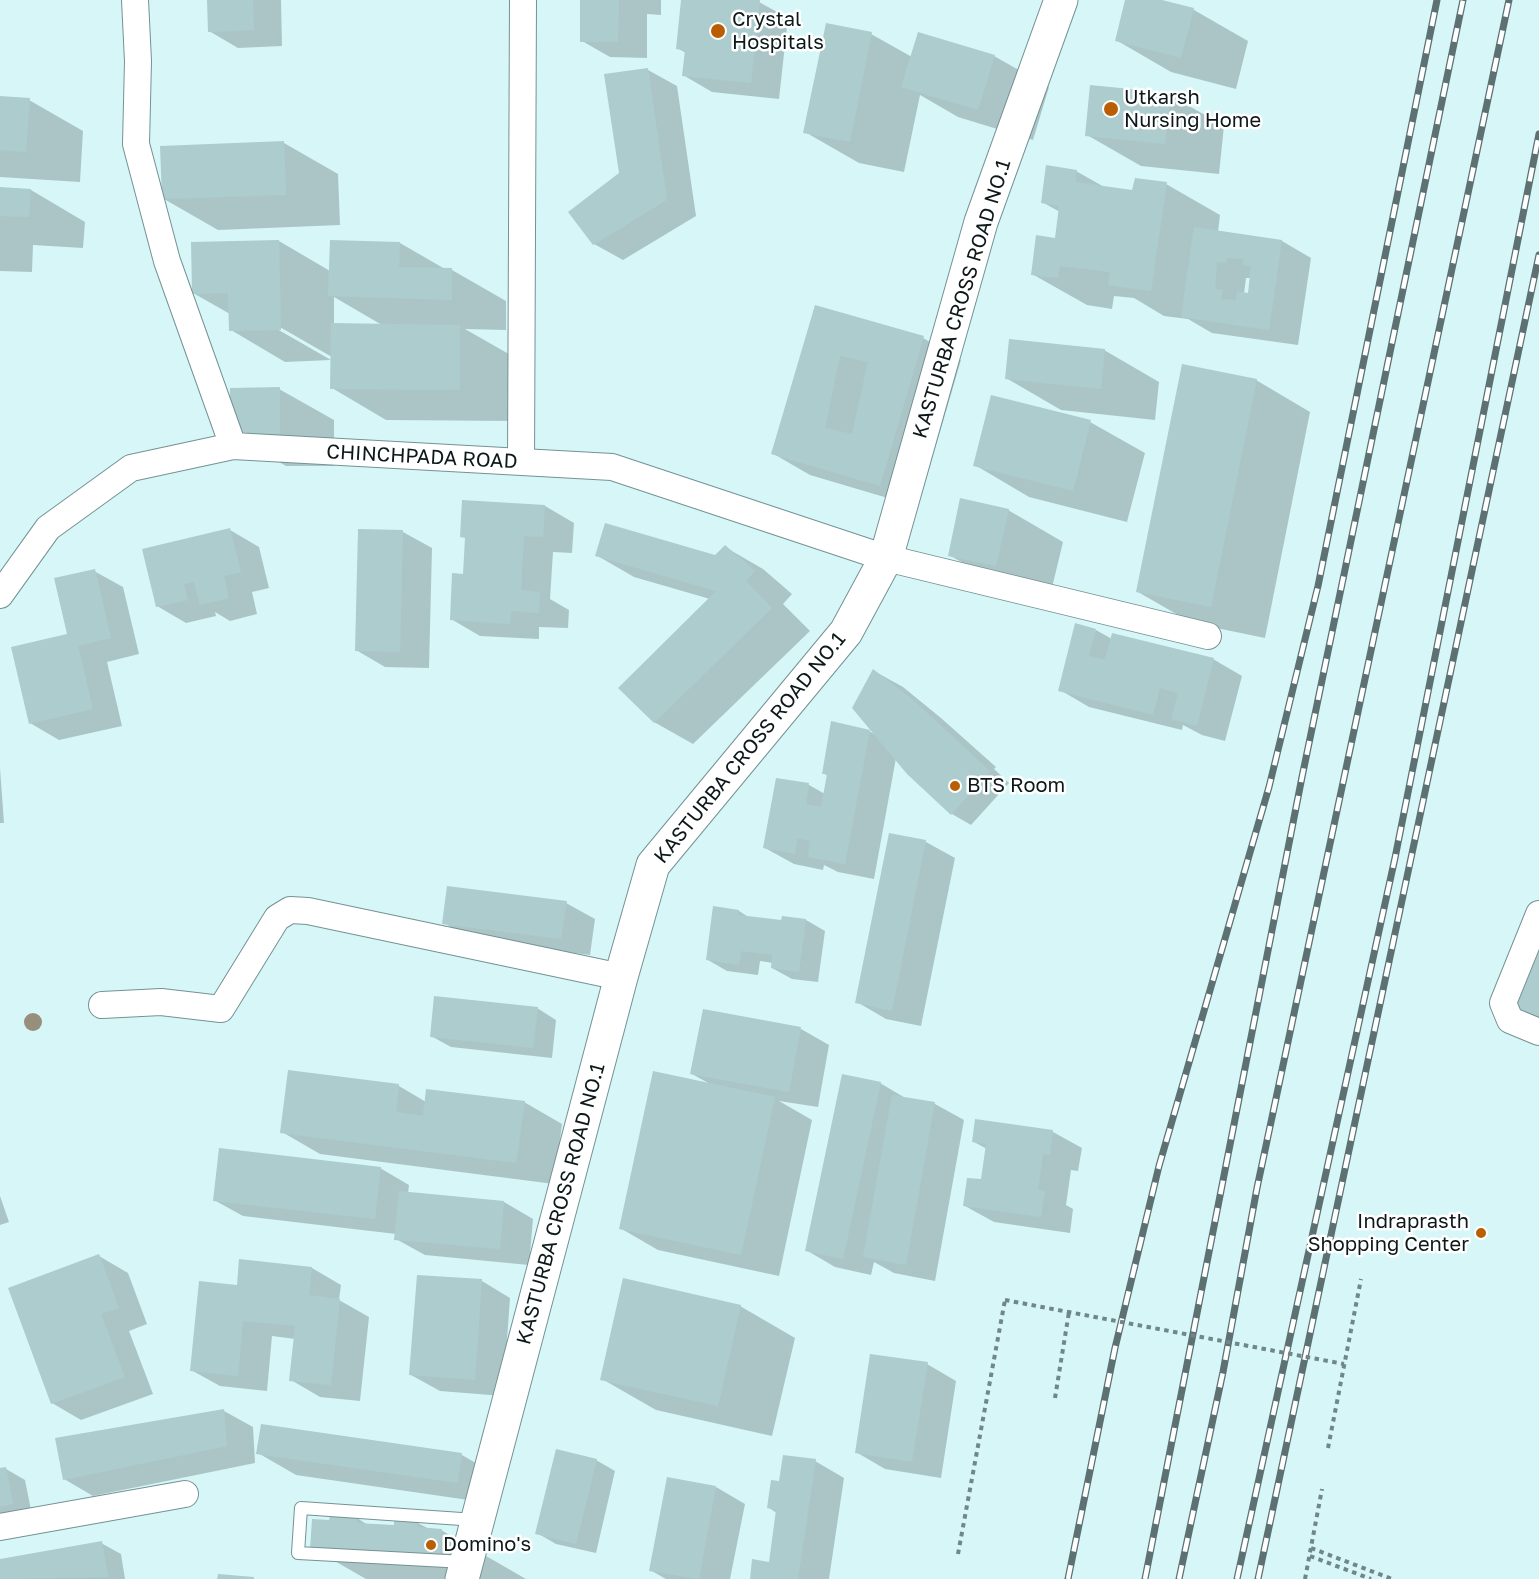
<!DOCTYPE html>
<style>
body{margin:0}
canvas{display:block;background:#d6f6f8}
</style>
<canvas width="1539" height="1579"></canvas>
<script>
const g = document.querySelector('canvas').getContext('2d');
g.lineJoin = 'round';
function fillPath(path, color) {
  g.fillStyle = color;
  g.fill(path, 'evenodd');
}
function poly(rows) {
  const path = new Path2D();
  for (const r of rows) {
    path.moveTo(r[0], r[1]);
    for (let i = 2; i < r.length; i += 2) path.lineTo(r[i], r[i + 1]);
  }
  return path;
}
function strokePath(path, color, width, dash) {
  g.strokeStyle = color;
  g.lineWidth = width;
  g.lineCap = dash ? 'butt' : 'round';
  g.setLineDash(dash || []);
  g.stroke(path);
}
function write(font, color, halo, rows, align = 'center') {
  g.font = font + ' "Golos Text",sans-serif';
  g.lineWidth = 5;
  g.setLineDash([]);
  g.textBaseline = 'middle';
  g.strokeStyle = halo;
  g.fillStyle = color;
  for (const [text, x, y, turn = 0] of rows) {
    g.save();
    g.translate(x, y);
    g.rotate((+turn || 0) * Math.PI / 180);
    g.textAlign = isNaN(turn) ? turn : align;
    if (halo) g.strokeText(text, 0, 0);
    g.fillText(text, 0, 0);
    g.restore();
  }
}
fillPath(poly([
 [208,0,281,0,282,46,238,48,209,31],
 [581,0,661,0,661,15,647,14,647,58,610,57,582,41],
 [682,0,759,2,788,18,779,99,712,92,683,75,686,53,677,48],
 [1127,0,1156,0,1194,10,1248,41,1236,89,1171,72,1116,40],
 [871,34,912,57,994,56,1049,87,1033,140,958,117,920,95,904,172,859,163,805,132],
 [648,70,677,86,696,216,623,260,594,244,620,173],
 [1170,95,1224,126,1219,174,1141,166,1087,135],
 [0,98,29,100,83,131,80,182,0,177],
 [284,143,338,174,340,225,218,230,164,199],
 [1076,171,1106,188,1134,192,1166,184,1220,215,1218,232,1282,241,1311,258,1298,345,1212,333,1188,319,1164,316,1134,298,1114,296,1112,309,1087,305,1032,274,1056,240,1060,212,1042,202],
 [1246,278,1251,278,1249,294,1244,294],
 [0,189,31,190,85,222,83,248,33,245,32,272,0,271],
 [279,241,330,271,400,243,445,269,452,270,506,301,506,330,465,329,514,357,514,421,386,420,332,388,332,357,278,326,277,329,331,360,285,362,231,330,230,314,193,293],
 [334,297,382,325,334,325],
 [816,307,923,338,961,360,918,507,810,475,772,453],
 [1104,350,1159,382,1155,420,1061,410,1006,378],
 [1256,380,1310,412,1265,638,1192,623,1138,592],
 [279,389,334,420,334,466,286,466,232,435],
 [1090,422,1145,453,1127,522,1029,497,975,465],
 [464,502,545,506,574,523,572,553,553,552,550,599,569,610,568,628,539,627,539,639,480,636,451,619,465,575,467,539,462,536],
 [1008,510,1063,542,1050,596,1004,586,949,555],
 [230,530,259,547,269,588,252,592,257,614,230,621,215,612,216,616,186,623,157,606],
 [403,532,432,548,429,668,385,667,356,650],
 [725,547,763,569,792,594,783,604,810,631,693,744,654,722,710,599,634,577,596,555,715,557],
 [94,571,123,587,139,654,107,662,122,726,59,740,30,723],
 [1096,630,1112,639,1213,659,1242,676,1225,741,1202,735,1183,725,1182,730,1089,707,1060,690],
 [874,671,903,687,941,718,996,767,994,769,1009,783,971,825,952,814,896,758,874,879,838,872,824,865,823,870,794,864,765,848,777,779,809,785,825,794,828,776,823,773,869,731,876,735],
 [0,768,4,823,0,823],
 [891,834,926,842,955,858,921,1026,886,1019,857,1002],
 [566,903,595,919,590,955,473,940,444,923],
 [739,911,750,918,782,922,806,920,825,931,818,982,792,979,772,968,773,963,760,961,758,975,727,971,708,960],
 [537,1008,556,1020,552,1058,451,1047,431,1036],
 [801,1029,829,1045,818,1107,779,1101,812,1120,779,1276,658,1250,620,1228,710,1084,692,1074],
 [290,1072,399,1086,426,1102,524,1102,562,1124,554,1184,320,1154,282,1132],
 [880,1083,907,1099,935,1104,964,1120,935,1281,894,1273,874,1262,871,1275,835,1267,806,1250],
 [1053,1132,1082,1148,1078,1171,1071,1170,1066,1205,1073,1209,1070,1233,994,1222,965,1206,982,1181,987,1149,974,1142],
 [380,1168,409,1185,408,1194,504,1202,533,1219,529,1265,425,1255,396,1239,396,1234,243,1216,214,1200],
 [0,1196,9,1222,0,1225],
 [99,1256,128,1273,147,1324,129,1331,153,1394,81,1420,52,1403],
 [312,1268,341,1285,339,1300,369,1317,360,1401,320,1397,291,1380,295,1339,272,1336,267,1391,220,1386,191,1370,238,1286],
 [482,1281,510,1298,503,1396,440,1391,411,1375],
 [740,1306,795,1338,772,1436,656,1410,602,1379],
 [927,1364,956,1381,941,1478,885,1469,856,1452],
 [224,1411,253,1427,255,1463,93,1496,64,1479,56,1439],
 [262,1426,462,1455,500,1477,496,1504,296,1475,258,1453],
 [596,1460,615,1471,596,1553,556,1544,537,1533],
 [815,1461,844,1478,829,1579,751,1579,770,1563,777,1513,769,1508,780,1483],
 [6,1469,25,1480,32,1515,0,1521,0,1470],
 [716,1487,745,1504,730,1579,666,1579,650,1570],
 [357,1518,368,1525,395,1526,416,1522,429,1529,441,1530,526,1579,366,1579,312,1548,330,1522],
 [101,1543,121,1554,125,1579,0,1579,0,1561]
]), '#0003');
fillPath(poly([
 [207,0,253,0,254,30,208,32],
 [580,0,619,0,618,42,580,42],
 [681,0,760,0,751,83,682,76,685,50,676,49],
 [1125,0,1162,0,1194,8,1181,58,1115,41],
 [826,23,872,32,850,142,803,133],
 [918,32,995,55,978,110,901,87],
 [648,68,667,200,593,245,568,212,619,173,604,74],
 [1090,85,1171,93,1165,144,1085,136],
 [0,96,30,98,26,152,0,150],
 [284,141,286,195,162,199,160,146],
 [1046,165,1077,170,1075,182,1132,190,1135,178,1167,182,1151,291,1108,285,1110,272,1060,266,1058,278,1031,275,1036,235,1055,238,1059,206,1041,203],
 [0,187,31,189,29,217,0,216],
 [1194,227,1282,240,1269,330,1181,317],
 [1227,258,1243,259,1243,265,1251,266,1248,293,1237,291,1236,300,1221,299,1223,290,1215,289,1217,262,1226,263],
 [279,240,281,330,229,331,228,293,192,294,191,242],
 [330,240,400,242,399,267,452,268,452,300,328,296],
 [815,305,924,336,880,486,771,454],
 [840,356,868,362,852,434,825,428],
 [331,323,460,325,460,390,330,389],
 [1009,339,1105,349,1101,389,1005,379],
 [1182,364,1257,379,1211,607,1136,592],
 [280,387,280,435,230,436,230,388],
 [991,395,1091,420,1073,491,973,466],
 [960,498,1009,509,996,566,948,556],
 [462,500,545,505,543,537,524,536,521,590,540,592,539,613,511,611,510,624,450,620,452,573,463,574,465,538,460,537],
 [605,523,715,555,725,545,755,571,746,581,772,608,654,723,618,688,716,591,595,556],
 [230,528,241,572,224,576,229,598,200,605,194,582,184,584,188,600,156,607,142,549],
 [358,529,403,530,400,652,355,651],
 [95,569,111,638,78,646,93,709,29,724,11,647,67,634,54,578],
 [1075,623,1096,629,1089,656,1105,660,1112,633,1214,658,1197,726,1171,719,1178,693,1160,688,1153,715,1058,691],
 [873,669,912,699,990,771,951,815,907,774,852,708],
 [831,721,870,730,845,864,808,857,810,841,797,838,795,854,763,848,776,778,809,783,806,804,821,807,827,774,822,774],
 [889,833,926,840,892,1011,855,1003],
 [447,886,567,901,561,939,442,924],
 [713,906,739,910,739,915,781,920,782,916,806,919,799,972,771,968,772,955,741,951,739,965,706,960],
 [1539,935,1539,1017,1510,1005],
 [434,996,538,1007,533,1048,430,1037],
 [703,1009,801,1027,789,1092,690,1074],
 [288,1070,399,1084,396,1112,423,1116,426,1089,525,1101,516,1163,280,1133],
 [653,1071,775,1097,741,1255,619,1229],
 [842,1074,881,1082,843,1259,805,1251],
 [892,1095,935,1102,906,1265,863,1257],
 [975,1119,1053,1130,1050,1155,1043,1154,1038,1190,1045,1191,1041,1217,963,1206,967,1178,981,1179,986,1144,972,1142],
 [219,1148,381,1167,375,1219,213,1201],
 [399,1191,504,1201,500,1249,394,1240],
 [99,1254,119,1308,101,1314,125,1377,51,1404,8,1288],
 [239,1259,312,1267,309,1295,340,1299,331,1385,289,1381,295,1326,243,1321,238,1376,190,1371,199,1281,237,1285],
 [417,1275,482,1279,475,1380,409,1375],
 [623,1278,741,1305,718,1406,600,1380],
 [870,1354,928,1362,912,1462,855,1453],
 [224,1409,227,1446,63,1480,55,1438],
 [261,1424,462,1453,458,1483,256,1454],
 [556,1449,597,1459,576,1544,535,1534],
 [783,1455,816,1459,798,1579,750,1579,752,1559,769,1562,776,1510,767,1508,771,1480,779,1481],
 [6,1467,13,1504,0,1507,0,1468],
 [667,1477,716,1486,699,1579,649,1571],
 [330,1515,357,1517,357,1523,394,1525,394,1519,417,1521,417,1527,442,1529,440,1556,310,1549,312,1519,329,1520],
 [102,1541,108,1577,0,1579,0,1559],
 [218,1574,254,1577,254,1579,217,1579]
]), '#adccce');
const lane = poly([
 [465,1562,298,1553,301,1508,476,1520]
]);
const street = poly([
 [135,0,138,61,136,144,167,261,233,446],
 [521,462,523,0],
 [0,595,48,528,131,468,233,446,612,467,886,558,1208,636],
 [1539,914,1503,1003,1510,1020,1539,1032],
 [102,1005,161,1002,221,1009,277,918,290,910,308,911,621,977],
 [0,1527,185,1494]
]);
const secondary = poly([
 [462,1579,621,977,653,865,846,632,886,558,981,222,1061,0]
]);
strokePath(lane, '#759294', 14);
strokePath(street, '#759294', 28);
strokePath(secondary, '#759294', 35);
strokePath(poly([
 [1055,1398,1069,1312],
 [1328,1448,1361,1279],
 [1311,1548,1392,1579],
 [958,1554,1005,1300],
 [1310,1556,1371,1579]
]), '#718688', 4, [4.5, 4.5]);
strokePath(lane, '#fff', 12);
strokePath(street, '#fff', 26);
strokePath(secondary, '#fff', 33);
const rail = poly([
 [1068,1579,1115,1348,1159,1166,1269,787,1318,586,1437,0],
 [1145,1579,1302,777,1463,0],
 [1179,1579,1223,1372,1257,1188,1509,0],
 [1237,1579,1395,858,1539,134],
 [1258,1579,1539,255]
]);
strokePath(rail, '#5d7072', 7);
strokePath(rail, '#fff', 4.5, [14]);
strokePath(poly([
 [1005,1300,1344,1364],
 [1305,1579,1322,1489]
]), '#718688', 4, [4.5, 4.5]);
g.fillStyle = '#988e7c';
for (const [x, y] of [
 [33,1022]
]) {
  g.beginPath();
  g.arc(x, y, 9, 0, 2 * Math.PI);
  g.fill();
}
for (const [x, y, r, color] of [
 [718,31,8,"#ba5e04"],
 [1111,109,8,"#ba5e04"],
 [955,786,6,"#ba5e04"],
 [1481,1233,6,"#ba5e04"],
 [431,1545,6,"#ba5e04"]
]) {
  const dot = new Path2D();
  dot.arc(x, y, r, 0, 2 * Math.PI);
  g.fillStyle = color;
  g.fill(dot);
  strokePath(dot, '#fff', 2);
}
write('20px', '#0d1819', '#fff', [
 ["Crystal",732,20],
 ["Hospitals",732,43],
 ["Utkarsh",1124,98],
 ["Nursing Home",1124,121],
 ["BTS Room",967,786],
 ["Indraprasth",1469,1222,"right"],
 ["Shopping Center",1469,1245,"right"],
 ["Domino's",443,1545]
], 'left');
write('20px', '#0d1819', '#fff', [
 ["KASTURBA CROSS ROAD NO.1",962,299,-73],
 ["CHINCHPADA ROAD",422,457,3],
 ["KASTURBA CROSS ROAD NO.1",750,748,-51],
 ["KASTURBA CROSS ROAD NO.1",561,1204,-75]
]);
</script>
